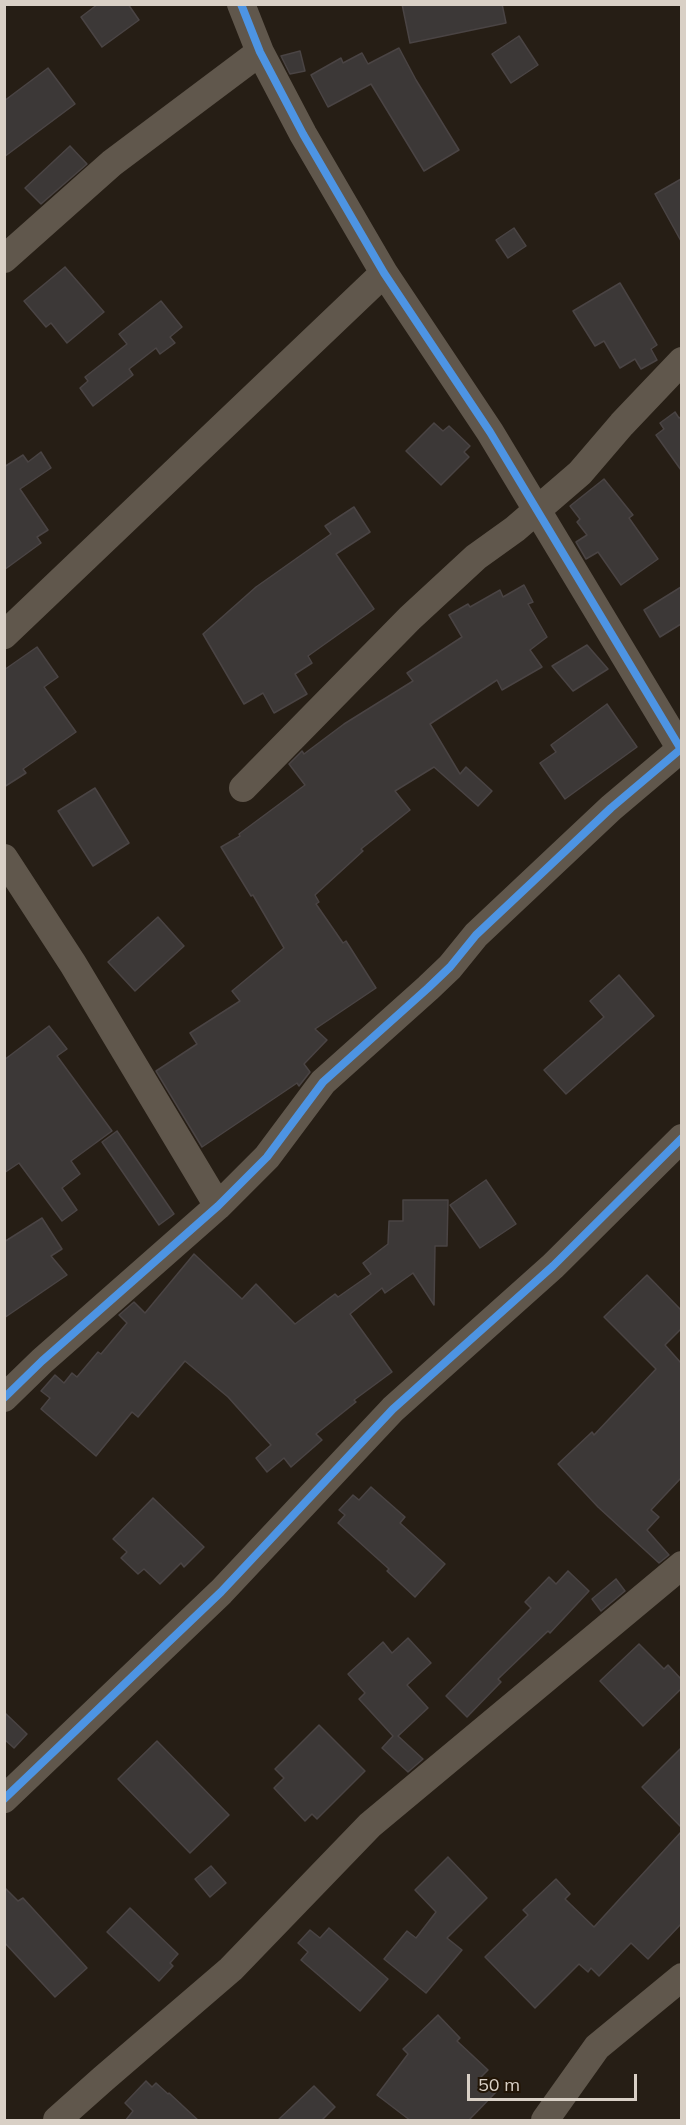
<!DOCTYPE html>
<style>
body{margin:0}
#map{position:relative;width:686px;height:2125px;overflow:hidden;background:#261e15;font-family:Mulish,sans-serif}
canvas{display:block}
.frame{position:absolute;inset:0;border:6px solid #d9d0c6;pointer-events:none}
.scale{position:absolute;left:467px;top:2074px;width:170px;height:27px;box-sizing:border-box;border:3px solid #d9d0c6;border-top:0;padding-left:8px;font-size:18px;line-height:21px;white-space:nowrap;color:#d9d0c6;-webkit-text-stroke:4px #221506;paint-order:stroke}
</style>
<div id="map">
<canvas width="686" height="2125"></canvas>
<div class="frame"></div>
<div class="scale">50 m</div>
</div>
<script>
const g = document.querySelector('canvas').getContext('2d');
g.lineJoin = 'round';
function fillPath(path, color) {
  g.fillStyle = color;
  g.fill(path, 'evenodd');
}
function poly(rows) {
  const path = new Path2D();
  for (const r of rows) {
    path.moveTo(r[0], r[1]);
    for (let i = 2; i < r.length; i += 2) path.lineTo(r[i], r[i + 1]);
  }
  return path;
}
function strokePath(path, color, width, dash) {
  g.strokeStyle = color;
  g.lineWidth = width;
  g.lineCap = dash ? 'butt' : 'round';
  g.setLineDash(dash || []);
  g.stroke(path);
}
const building = poly([
 [98,4,128,4,139,20,102,47,81,17,98,4],
 [402,4,502,4,506,23,410,43,402,4],
 [519,36,538,65,511,83,492,54,519,36],
 [399,48,416,80,459,150,424,171,371,84,328,107,311,75,341,58,343,63,362,53,368,64,399,48],
 [300,51,305,71,290,74,281,56,300,51],
 [48,68,75,104,4,157,4,101,48,68],
 [70,146,87,164,41,204,25,188,70,146],
 [681,179,681,241,655,194,681,179],
 [514,228,526,246,508,258,496,240,514,228],
 [65,267,104,312,67,343,51,323,46,327,24,301,65,267],
 [620,283,657,345,651,349,657,360,641,369,635,359,620,368,604,341,595,346,573,311,620,283],
 [161,301,182,327,170,337,175,343,160,354,156,348,129,369,133,375,93,406,80,388,88,381,85,377,127,344,119,334,161,301],
 [675,412,679,418,681,417,681,470,656,435,664,429,660,423,675,412],
 [434,423,443,431,449,426,470,446,464,452,469,457,441,485,406,451,434,423],
 [41,452,51,468,20,489,48,530,37,537,41,543,4,570,4,467,23,455,28,462,41,452],
 [604,479,633,515,629,518,658,559,621,585,598,552,586,559,576,542,587,535,577,522,580,519,570,506,604,479],
 [354,507,370,532,336,554,374,609,308,656,312,663,295,674,307,694,274,713,263,693,244,704,203,634,256,587,331,534,325,526,354,507],
 [524,585,533,602,528,604,547,637,530,650,542,667,502,690,497,680,430,724,460,774,466,767,492,791,478,806,434,767,395,791,410,810,361,849,363,851,315,895,319,902,316,904,343,943,346,941,376,988,315,1029,327,1040,304,1064,310,1072,299,1086,297,1083,202,1147,156,1071,197,1044,190,1033,240,1001,232,991,284,948,253,895,251,896,221,847,240,836,239,834,305,785,289,764,302,751,304,754,344,724,413,681,407,673,462,637,449,615,468,604,470,607,500,590,503,597,524,585],
 [681,587,681,624,660,637,644,610,681,587],
 [587,645,608,669,573,691,552,666,587,645],
 [37,647,58,677,44,687,76,732,23,769,26,773,4,787,4,670,37,647],
 [607,704,637,747,565,799,540,763,556,752,551,745,607,704],
 [95,788,129,843,93,866,58,811,95,788],
 [158,917,184,946,135,991,108,962,158,917],
 [619,975,654,1016,566,1094,544,1070,604,1017,590,1001,619,975],
 [49,1026,67,1049,57,1056,112,1131,71,1161,80,1174,62,1188,77,1210,62,1221,19,1163,4,1173,4,1060,49,1026],
 [117,1131,174,1214,159,1225,102,1142,117,1131],
 [486,1180,516,1224,480,1248,450,1205,486,1180],
 [403,1200,448,1200,447,1246,435,1246,434,1305,413,1273,385,1293,382,1288,350,1314,392,1372,354,1400,356,1402,316,1434,322,1440,291,1467,284,1458,267,1472,256,1458,271,1445,228,1397,185,1361,138,1417,132,1412,96,1456,41,1409,50,1398,41,1391,55,1375,64,1383,72,1373,77,1377,98,1352,101,1354,127,1323,119,1315,134,1302,145,1313,194,1254,242,1299,256,1284,295,1324,335,1294,338,1297,371,1274,363,1263,388,1244,389,1221,403,1221,403,1200],
 [42,1218,62,1249,51,1256,67,1275,4,1318,4,1242,42,1218],
 [647,1275,681,1310,681,1329,665,1345,681,1363,681,1478,651,1510,659,1517,647,1530,669,1555,659,1563,598,1507,558,1464,592,1432,594,1435,656,1369,604,1317,647,1275],
 [371,1487,405,1517,400,1523,445,1564,415,1597,387,1571,389,1569,338,1523,345,1515,339,1510,353,1495,359,1500,371,1487],
 [153,1498,204,1547,184,1567,181,1563,160,1584,144,1569,138,1574,121,1558,127,1552,113,1539,153,1498],
 [568,1571,589,1591,550,1633,548,1631,498,1679,501,1682,467,1717,446,1696,531,1608,525,1602,549,1577,556,1584,568,1571],
 [616,1579,625,1591,601,1611,592,1599,616,1579],
 [408,1638,431,1663,407,1685,428,1708,398,1736,423,1759,408,1772,382,1748,393,1736,359,1699,365,1693,348,1674,383,1642,392,1653,408,1638],
 [639,1644,664,1669,668,1665,681,1679,681,1689,643,1726,600,1681,639,1644],
 [4,1712,27,1734,14,1748,4,1739,4,1712],
 [319,1725,365,1771,317,1819,312,1814,305,1821,274,1788,284,1778,275,1769,319,1725],
 [157,1741,229,1815,190,1853,118,1779,157,1741],
 [681,1748,681,1827,642,1787,681,1748],
 [681,1832,681,1924,648,1959,631,1943,599,1976,591,1968,588,1972,579,1964,535,2008,485,1957,528,1915,523,1910,556,1879,570,1894,565,1899,594,1927,681,1832],
 [448,1857,487,1898,447,1938,462,1950,426,1993,384,1959,407,1931,416,1938,436,1912,415,1890,448,1857],
 [211,1866,226,1883,210,1897,195,1879,211,1866],
 [4,1887,18,1901,23,1898,87,1968,55,1997,4,1942,4,1887],
 [130,1908,178,1954,170,1963,173,1966,159,1981,107,1932,130,1908],
 [329,1928,388,1979,360,2011,301,1960,308,1952,298,1943,310,1930,320,1938,329,1928],
 [438,2015,460,2038,457,2041,488,2070,481,2077,497,2091,468,2121,411,2121,377,2095,408,2054,403,2049,438,2015],
 [146,2081,152,2087,156,2083,168,2094,169,2093,199,2121,125,2121,133,2111,125,2103,146,2081],
 [314,2086,335,2107,321,2121,277,2121,314,2086]
]);
fillPath(building, '#3c3837');
strokePath(building, '#4a4444', 1.5);
strokePath(poly([
 [241,4,260,52,303,134,384,273,490,432,682,751],
 [4,259,112,163,260,52],
 [4,635,384,273],
 [243,788,410,618,476,557,515,529,580,473,622,424,682,361],
 [4,858,73,964,218,1206],
 [4,1398,42,1361,218,1206,267,1157,323,1082,428,988,450,967,476,935,611,808,682,748],
 [4,1799,221,1592,393,1409,553,1266,682,1138],
 [57,2120,103,2079,231,1969,370,1825,682,1565],
 [545,2120,597,2047,682,1977]
]), '#60574c', 28);
strokePath(poly([
 [241,4,260,52,303,134,384,273,490,432,682,751],
 [4,1398,42,1361,218,1206,267,1157,323,1082,428,988,450,967,476,935,611,808,682,748],
 [4,1799,221,1592,393,1409,553,1266,682,1138]
]), '#4d94e3', 8);
</script>
